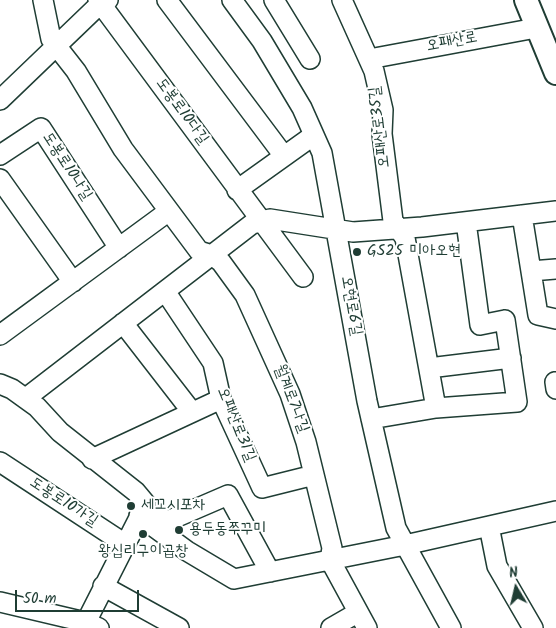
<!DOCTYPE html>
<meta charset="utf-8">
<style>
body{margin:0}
#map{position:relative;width:556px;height:628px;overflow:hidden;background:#fff;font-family:Kalam,sans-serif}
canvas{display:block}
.north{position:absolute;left:491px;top:563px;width:50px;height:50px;-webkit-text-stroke:4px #fff;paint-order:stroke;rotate:351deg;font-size:14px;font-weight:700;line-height:20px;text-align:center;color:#1f3d34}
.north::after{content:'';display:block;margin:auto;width:18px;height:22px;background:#1f3d34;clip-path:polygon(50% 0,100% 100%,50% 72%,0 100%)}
.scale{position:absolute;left:15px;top:590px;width:124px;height:22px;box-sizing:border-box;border:2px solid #1f3d34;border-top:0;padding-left:6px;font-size:15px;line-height:18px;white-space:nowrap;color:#1f3d34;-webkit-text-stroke:4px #fff;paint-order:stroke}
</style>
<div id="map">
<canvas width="556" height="628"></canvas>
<div class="north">N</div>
<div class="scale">50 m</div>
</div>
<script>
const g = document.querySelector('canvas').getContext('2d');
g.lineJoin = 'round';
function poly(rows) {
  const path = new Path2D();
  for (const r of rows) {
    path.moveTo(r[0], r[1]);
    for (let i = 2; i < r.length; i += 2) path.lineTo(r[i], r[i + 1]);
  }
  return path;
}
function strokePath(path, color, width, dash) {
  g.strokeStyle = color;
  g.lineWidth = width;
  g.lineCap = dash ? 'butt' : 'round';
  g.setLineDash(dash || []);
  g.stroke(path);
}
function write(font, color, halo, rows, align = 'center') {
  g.font = font + ' Kalam,"Poor Story",sans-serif';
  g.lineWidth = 4;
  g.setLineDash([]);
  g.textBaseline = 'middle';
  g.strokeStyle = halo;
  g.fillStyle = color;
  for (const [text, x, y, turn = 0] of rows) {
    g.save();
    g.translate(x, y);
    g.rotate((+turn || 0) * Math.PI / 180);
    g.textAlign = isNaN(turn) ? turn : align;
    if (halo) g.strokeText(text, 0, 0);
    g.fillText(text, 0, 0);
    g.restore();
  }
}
const minor = poly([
 [43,0,51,39,76,71,123,149,199,251,212,255,221,262,245,295,290,394,306,442,332,548,330,560,367,628],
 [98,0,303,277],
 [167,0,284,156],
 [232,0,262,41,302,108,322,153,367,401,396,528,451,628],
 [274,0,310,59],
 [342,0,374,71,383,110,382,134,393,221,405,238,436,408],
 [369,59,536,28],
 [0,100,101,3,108,0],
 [0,155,41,128,119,248],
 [0,179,73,282],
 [237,190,314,135],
 [522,215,538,315,556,319],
 [531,271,556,269],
 [165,291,213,363,221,399,262,488,314,475],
 [123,323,192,412],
 [0,335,169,211],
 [429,368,511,358],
 [555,382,556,389],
 [0,384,12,389,37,407,60,432,136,492,146,504,83,628],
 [26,398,252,224,270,219,353,232,422,227,556,211],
 [371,419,436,408,517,402,505,320,480,325,466,222],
 [92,459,221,399],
 [0,462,125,544],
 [139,516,187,551,234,579,405,545,556,511],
 [143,517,170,520,228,495,270,572],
 [489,526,497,566,533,628],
 [103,586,179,628],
 [0,602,85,622,99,628],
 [331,628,357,613]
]);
const tertiary = poly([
 [526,0,556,73]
]);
strokePath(minor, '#1f3d34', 22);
strokePath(tertiary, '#1f3d34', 26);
strokePath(minor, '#fff', 19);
strokePath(tertiary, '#fff', 22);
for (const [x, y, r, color] of [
 [357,252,5,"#1f3d34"],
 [131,506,5,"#1f3d34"],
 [179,530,5,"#1f3d34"],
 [143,534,5,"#1f3d34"]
]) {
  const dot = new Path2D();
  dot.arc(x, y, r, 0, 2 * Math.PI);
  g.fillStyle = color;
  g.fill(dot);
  strokePath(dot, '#fff', 2);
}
write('16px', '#1f3d34', '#fff', [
 ["오패산로",452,43,-11],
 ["도봉로10다길",181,112,54],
 ["오패산로35길",381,127,-97],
 ["도봉로10나길",66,167,57],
 ["오현로6길",350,306,80],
 ["월계로7나길",290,399,69],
 ["오패산로31길",235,425,68],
 ["도봉로10가길",63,503,33]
]);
write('16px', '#1f3d34', '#fff', [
 ["GS25 미아오현",367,252],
 ["세꼬시포차",141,506],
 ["용두동쭈꾸미",189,530],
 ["왕십리구이곱창",143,552,"center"]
], 'left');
</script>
